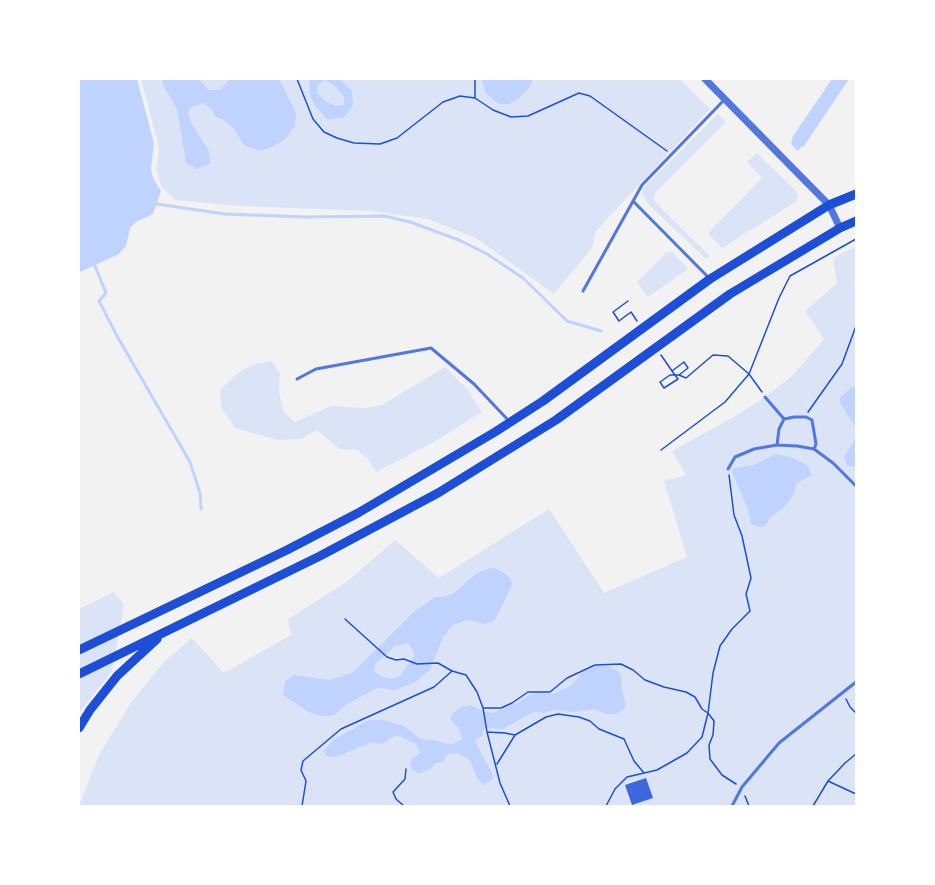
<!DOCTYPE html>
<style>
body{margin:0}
#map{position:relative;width:935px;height:885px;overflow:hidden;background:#f2f2f2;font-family:Manrope,sans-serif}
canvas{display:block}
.frame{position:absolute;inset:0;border:80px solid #fff;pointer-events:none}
</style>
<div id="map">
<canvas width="935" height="885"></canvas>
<div class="frame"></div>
</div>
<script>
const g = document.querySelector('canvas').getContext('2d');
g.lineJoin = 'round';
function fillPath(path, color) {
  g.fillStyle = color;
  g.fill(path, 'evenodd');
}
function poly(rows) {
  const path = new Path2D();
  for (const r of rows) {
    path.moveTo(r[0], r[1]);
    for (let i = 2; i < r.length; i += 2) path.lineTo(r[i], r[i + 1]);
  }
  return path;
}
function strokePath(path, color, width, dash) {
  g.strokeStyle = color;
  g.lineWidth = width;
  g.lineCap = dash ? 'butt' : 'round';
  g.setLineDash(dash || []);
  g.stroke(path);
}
fillPath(poly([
 [141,79,680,79,710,109,596,231,592,248,554,294,476,238,428,219,372,211,240,206,175,200,161,186,156,169,159,148],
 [718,114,726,122,654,194,654,200,657,204,710,256,706,259,647,203,642,192,644,187],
 [757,153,795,190,798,195,797,201,722,248,710,236,709,232,762,178,747,162],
 [856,246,856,806,79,806,99,755,130,704,163,663,192,638,224,673,291,635,288,619,348,581,395,540,439,578,549,509,604,593,687,557,664,481,686,475,672,451,734,417,765,397,792,376,824,339,805,311,837,283,833,258],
 [667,252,673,252,688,269,648,297,637,282],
 [272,361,280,373,279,392,284,412,295,422,331,406,365,408,382,405,445,367,467,389,482,412,432,443,376,472,368,459,357,450,340,449,317,430,301,439,278,440,235,428,221,407,220,390,237,374,252,365],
 [114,592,124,604,112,671,79,713,79,609]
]), '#dbe4f7');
fillPath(poly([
 [79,79,137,79,154,143,151,169,153,178,161,191,153,214,136,222,130,228,126,246,119,254,80,272],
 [164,79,199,79,208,90,220,90,230,79,279,79,296,113,295,126,285,139,272,147,260,151,245,146,232,127,224,120,216,117,211,108,203,103,194,106,188,111,190,121,209,151,210,164,197,169,186,163,177,109,162,83],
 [309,79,340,79,352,91,353,106,344,117,328,120,316,107,310,96],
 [325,80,337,88,344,98,344,105,336,106,325,101,317,93,317,86],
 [482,79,533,79,529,88,519,98,510,104,498,104,485,92],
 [832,79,849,79,804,146,801,147,798,151,791,144,793,136],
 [851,387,856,388,856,428,840,403,840,398],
 [856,437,856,466,852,467,847,465,844,457],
 [775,454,794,458,808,466,812,475,796,484,794,494,786,505,770,518,765,526,760,527,751,524,748,509,732,472,734,468,754,465],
 [490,568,495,568,504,573,511,579,512,585,495,620,486,624,467,620,453,625,443,637,430,670,415,682,396,690,377,688,347,704,336,714,331,716,321,716,307,711,283,695,285,681,294,675,329,680,352,673,415,611,435,597,445,597,454,593,476,574],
 [408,643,414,652,414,656,401,675,392,679,383,677,375,672,374,668,376,663,395,646],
 [600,664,610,667,619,672,621,676,622,690,626,705,624,709,616,714,606,714,595,709,573,712,554,710,544,713,534,712,502,729,488,728,483,730,483,735,475,741,493,775,492,780,484,785,477,778,470,760,457,753,448,754,442,762,434,764,432,768,419,774,411,768,410,764,412,759,420,753,416,744,399,736,394,736,382,744,372,742,336,757,326,756,324,751,333,740,369,720,384,720,404,726,419,738,429,741,434,740,448,744,453,744,462,739,460,730,450,719,452,714,460,708,470,705,483,711,493,713,521,701,529,695,539,693,554,694,572,685,582,673]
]), '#bfd3fe');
strokePath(poly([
 [157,204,225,214,306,217,384,216,410,222,459,240,487,254,523,278,567,321,601,331],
 [95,266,106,293,99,301,117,336,190,462,200,493,201,509]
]), '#bfd3fe', 3);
fillPath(poly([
 [646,778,653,798,632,805,625,785]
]), '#3d67dc');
strokePath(poly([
 [297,79,313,119,324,132,337,138,354,143,380,144,397,138,443,102,460,96,475,98,493,110,511,117,528,116,579,93,590,96,667,151],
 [475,79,475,97],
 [628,301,613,312,619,321,631,312,637,321],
 [661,355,672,371,678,379,664,388,660,382,670,375,679,375,686,378,713,355,728,356,749,374,762,392],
 [672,371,684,362,688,368,679,375],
 [808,412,842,364,856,326],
 [661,450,725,402,749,374,779,298,790,276,856,239],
 [345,619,387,657,396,660,404,659,417,664,438,663,452,671],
 [846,699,850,707,856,713],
 [483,708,501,708,512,703,528,692,550,692,567,678,595,665,621,664,633,670,645,680,664,687,686,692,695,697,702,709,708,713,714,721,713,735,709,745,710,759,722,775,736,784],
 [487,732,505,733,515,735],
 [497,764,515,735,546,717,558,714,579,717,590,721,599,729,624,739,634,761,644,773],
 [828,781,856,794],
 [745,796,749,806],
 [302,806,306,781,301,770,303,761,341,729,434,687,452,671,466,675,477,692,483,708,487,732,500,783,510,806],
 [404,806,396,799,393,792,405,779,406,769],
 [606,806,615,789,627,777,657,770,687,753,702,737,708,713,713,673,720,646,732,629,750,611,746,594,751,578,742,536,734,515,729,475],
 [813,806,828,781,845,763,856,754]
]), '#1d4ed8', 1.5);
strokePath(poly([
 [633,201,709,278],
 [583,291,642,185,724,100],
 [297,379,316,369,431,348,474,384,509,421],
 [765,397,784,419,794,417,806,417,812,420,816,444,814,449],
 [777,445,779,429,784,419],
 [728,469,735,457,754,449,777,445,797,446,814,449,833,463,856,486],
 [732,806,742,787,779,743,856,682]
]), '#5277de', 3);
strokePath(poly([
 [705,79,829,205,840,228]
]), '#5277de', 7);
strokePath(poly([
 [79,650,287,550,358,513,495,432,543,401,710,279,829,205,856,194],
 [79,674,320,556,438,493,556,420,730,294,840,228,856,221],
 [79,728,90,710,117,676,157,639]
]), '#1d4ed8', 9);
</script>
